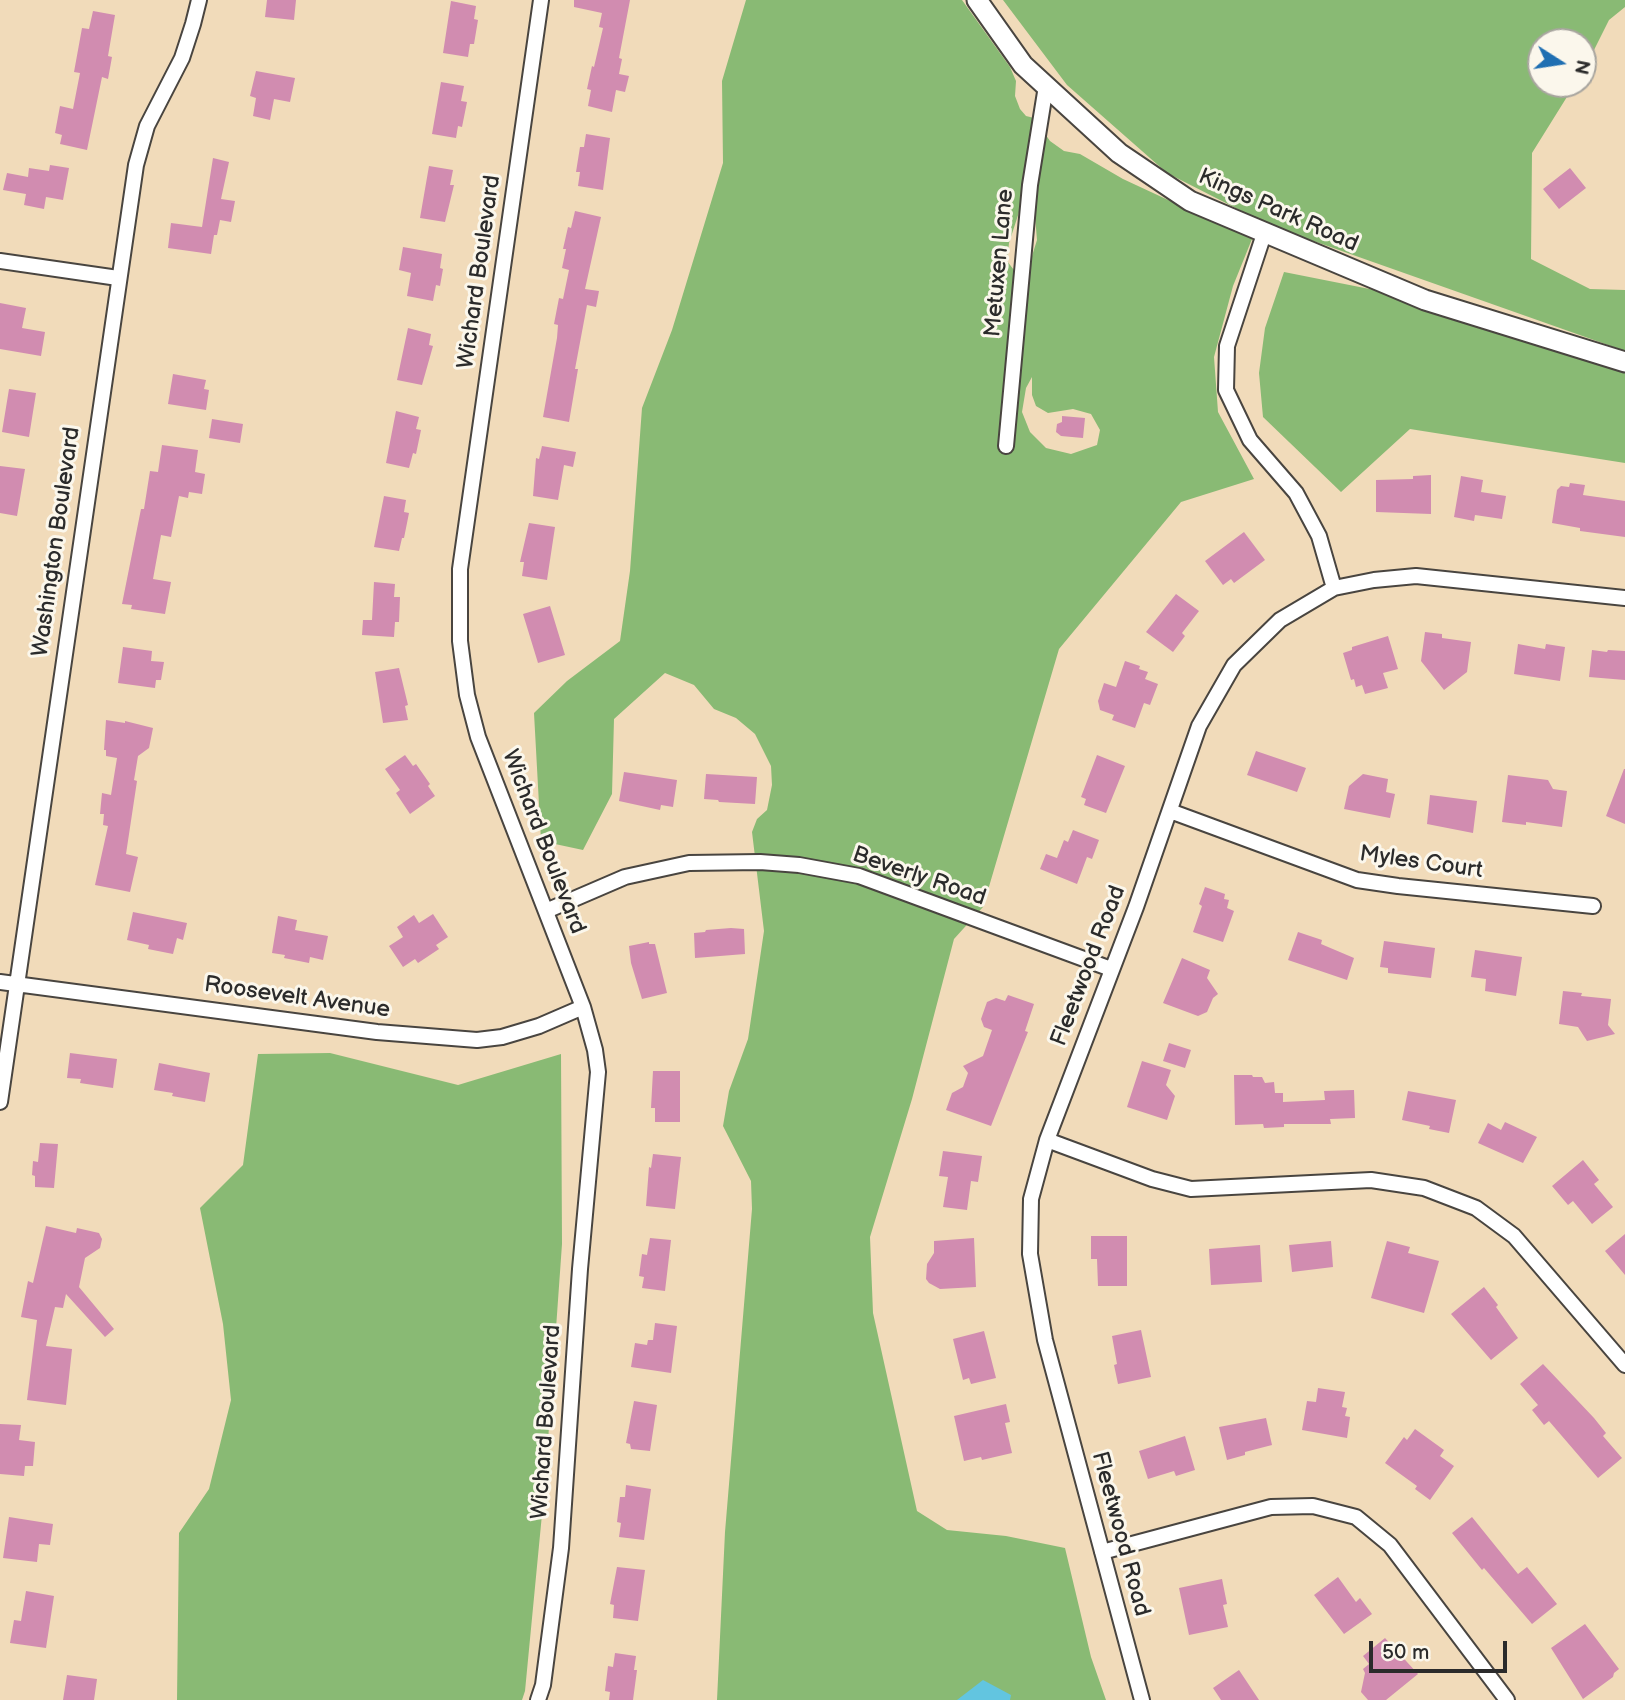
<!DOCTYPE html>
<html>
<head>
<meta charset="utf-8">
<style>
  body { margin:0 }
  #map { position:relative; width:1625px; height:1700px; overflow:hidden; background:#f1dbba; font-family:"Balsamiq Sans",sans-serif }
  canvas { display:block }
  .north { position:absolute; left:1527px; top:28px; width:70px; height:70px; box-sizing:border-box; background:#fbf7ec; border:2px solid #a8a59f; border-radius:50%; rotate:102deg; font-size:19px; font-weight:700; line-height:28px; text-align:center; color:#2b2b2b }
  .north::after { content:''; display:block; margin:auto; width:24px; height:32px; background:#1f6fb2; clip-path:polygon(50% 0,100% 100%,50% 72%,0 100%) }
  .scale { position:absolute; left:1369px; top:1641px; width:138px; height:32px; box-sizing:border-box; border:4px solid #2b2b2b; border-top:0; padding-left:9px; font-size:21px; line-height:24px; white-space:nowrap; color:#2b2b2b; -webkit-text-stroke:5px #fbf7ec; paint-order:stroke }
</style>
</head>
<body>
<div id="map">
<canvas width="1625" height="1700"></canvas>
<div class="north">N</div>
<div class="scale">50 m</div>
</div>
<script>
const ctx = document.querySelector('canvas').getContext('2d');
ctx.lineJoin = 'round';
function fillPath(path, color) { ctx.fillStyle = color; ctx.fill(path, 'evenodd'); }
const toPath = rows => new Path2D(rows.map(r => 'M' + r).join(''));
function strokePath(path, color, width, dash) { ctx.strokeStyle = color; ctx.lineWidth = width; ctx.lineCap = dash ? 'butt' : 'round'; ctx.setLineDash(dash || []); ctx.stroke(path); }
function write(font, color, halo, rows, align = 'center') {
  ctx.font = font + ' "Balsamiq Sans",sans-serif'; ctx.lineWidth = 6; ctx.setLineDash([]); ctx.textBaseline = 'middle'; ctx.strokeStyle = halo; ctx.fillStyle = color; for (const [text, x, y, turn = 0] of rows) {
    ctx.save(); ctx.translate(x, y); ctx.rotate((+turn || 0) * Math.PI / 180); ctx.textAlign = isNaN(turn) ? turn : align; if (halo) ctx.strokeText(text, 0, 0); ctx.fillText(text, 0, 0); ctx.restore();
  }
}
fillPath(toPath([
  [746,0,962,0,1010,67,1016,81,1015,96,1020,109,1026,116,1034,118,1050,141,1064,151,1080,154,1123,179,1252,239,1233,286,1214,357,1218,412,1254,479,1181,502,1059,649,983,907,954,939,912,1099,870,1237,873,1313,917,1511,947,1530,1006,1536,1065,1548,1091,1657,1106,1700,717,1700,725,1532,752,1209,751,1181,723,1126,729,1091,748,1039,764,931,752,832,757,819,767,810,772,785,771,766,755,734,736,718,714,709,694,685,665,673,614,719,612,794,583,850,541,841,534,713,567,681,620,641,630,571,642,408,672,330,723,163,722,81],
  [1022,203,1035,216,1037,240,1032,256,1017,274,1007,261,1009,243],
  [1032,377,1032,395,1036,406,1048,413,1073,409,1091,414,1100,430,1097,445,1071,454,1046,448,1030,432,1022,412,1026,388],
  [1003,0,1625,0,1625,7,1609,20,1583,72,1583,42,1541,42,1541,84,1575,84,1532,153,1531,259,1590,289,1625,290,1625,351,1271,226,1167,173,1067,85],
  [1284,272,1425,300,1625,362,1625,463,1410,429,1341,492,1263,417,1259,373,1265,328],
  [330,1053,458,1085,561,1054,562,1244,545,1483,525,1691,522,1700,177,1700,179,1533,209,1489,231,1400,223,1324,200,1208,243,1165,258,1054]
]), '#89ba74');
fillPath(toPath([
  [983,1680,1011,1695,1010,1700,957,1700]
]), '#62c5e0');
fillPath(toPath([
  [267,0,296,0,294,20,265,17],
  [574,0,630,0,619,58,622,59,619,74,629,76,625,92,616,90,612,112,588,106,591,90,587,89,592,66,594,67,603,28,599,27,602,13,574,7],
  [451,1,476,6,474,19,478,20,474,44,470,44,468,57,443,53],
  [93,11,115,15,108,56,112,57,108,79,102,77,87,150,60,144,62,135,55,133,60,106,73,109,80,73,74,72,82,28,89,29],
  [256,71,295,78,290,102,274,99,270,120,253,116,256,98,250,96],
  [441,82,464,86,461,101,467,102,462,127,458,126,456,138,432,134],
  [586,134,610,138,603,190,578,186,580,172,576,172,580,147,584,147],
  [213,158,229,162,221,199,235,201,231,222,220,220,217,235,214,235,211,254,168,248,171,223,202,227],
  [50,165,69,168,63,200,46,197,44,209,24,205,26,194,3,190,7,173,28,177,29,168,49,171],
  [429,166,453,170,450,185,454,185,445,222,420,218],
  [1570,168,1586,188,1559,209,1543,189],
  [575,211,601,217,585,289,599,291,596,307,587,305,575,369,578,369,569,422,543,417,557,338,558,325,554,324,559,298,563,299,569,270,562,268,566,249,563,249,568,227,571,228],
  [403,247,442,254,440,268,443,269,440,286,436,285,433,301,407,296,411,273,399,270],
  [0,303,26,308,22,328,45,332,41,356,0,349],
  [408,328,431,334,429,345,433,346,422,385,397,380],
  [173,374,206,380,204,389,209,390,206,410,168,404],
  [9,389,36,393,29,437,2,432],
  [396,411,419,417,416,429,421,430,416,454,413,453,409,468,386,463],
  [1062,416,1085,418,1083,438,1061,436,1056,432,1057,424,1062,422],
  [212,419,243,424,240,443,209,438],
  [162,445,198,450,195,472,205,474,202,494,189,492,188,498,179,496,171,537,161,535,153,579,171,582,165,614,131,609,132,605,122,604,141,509,144,509,150,471,158,472],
  [542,446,576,452,573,467,564,465,558,500,533,496,536,458,539,459],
  [0,466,25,469,17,516,0,513],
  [1431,475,1431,514,1376,512,1376,480,1413,479,1413,476],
  [1461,476,1483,480,1481,492,1506,496,1502,519,1475,515,1474,521,1454,517],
  [1570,483,1585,485,1583,495,1625,501,1625,537,1580,531,1580,528,1552,523,1557,490,1561,486,1569,487],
  [384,496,406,500,404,512,409,513,404,538,402,538,399,551,374,547],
  [529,523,555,527,547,580,522,576,524,562,520,562],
  [1244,532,1265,560,1234,583,1231,579,1223,585,1205,561],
  [374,582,395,584,394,597,400,597,399,622,395,622,394,637,362,635,363,620,372,620],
  [1176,594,1199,611,1182,633,1185,636,1173,652,1146,632],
  [550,606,565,655,538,663,523,614],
  [1425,632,1442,634,1442,638,1471,642,1467,672,1444,690,1421,661],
  [1388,636,1398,669,1383,673,1388,688,1365,694,1362,685,1356,687,1354,679,1351,680,1343,653,1352,650,1352,647],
  [1518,644,1545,649,1546,644,1565,647,1560,681,1514,674],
  [123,647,152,651,151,661,164,662,161,680,156,680,155,688,118,683],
  [1608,650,1625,651,1625,680,1589,677,1592,650,1607,652],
  [1125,661,1140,666,1139,669,1148,672,1145,679,1158,684,1150,705,1144,703,1135,728,1112,720,1114,715,1100,710,1098,701,1104,683,1116,687],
  [399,668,408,705,405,706,408,720,383,723,375,672],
  [106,720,125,723,125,721,153,728,149,748,138,756,134,780,137,781,126,854,138,857,130,892,95,885,108,826,103,825,104,814,100,814,102,793,111,795,117,758,106,756,106,750,104,750],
  [1256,751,1306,768,1297,792,1247,775],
  [405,755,413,766,416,764,430,784,428,786,435,796,410,814,396,793,400,790,385,769],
  [1097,755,1125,766,1106,813,1084,805,1086,799,1081,797],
  [1624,769,1625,769,1625,824,1606,816],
  [624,772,677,780,673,807,661,805,660,810,619,801],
  [706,774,757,777,755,804,719,802,718,800,704,799],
  [1363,774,1388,779,1386,792,1395,794,1390,818,1344,809,1349,786],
  [1508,775,1548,780,1553,789,1567,791,1562,827,1526,822,1526,825,1502,822],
  [1430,795,1477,801,1473,833,1427,824],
  [1073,830,1099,840,1092,859,1087,857,1077,884,1040,869,1046,854,1057,858,1064,840,1068,842],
  [1205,887,1225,894,1224,899,1229,900,1227,908,1234,911,1223,942,1193,932,1202,906,1199,904],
  [133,912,187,923,183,940,177,938,173,954,148,949,149,945,127,940],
  [433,914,448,937,436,945,439,949,418,963,415,959,403,967,389,946,403,937,397,927,414,915,419,923],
  [278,916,297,920,295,930,328,936,323,960,310,957,309,963,284,958,285,955,272,953],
  [731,928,744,929,745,954,695,958,694,933,705,932,706,930],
  [1298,932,1322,940,1321,944,1354,958,1347,980,1288,960],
  [1384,941,1435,948,1431,978,1388,973,1388,968,1380,967],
  [649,942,649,944,655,944,667,993,642,999,631,963,629,946],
  [1475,950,1522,957,1516,996,1485,991,1486,979,1471,977],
  [1182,958,1210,970,1207,978,1218,994,1213,998,1207,1012,1198,1016,1163,1003],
  [1563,991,1582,993,1581,996,1611,999,1608,1025,1615,1034,1587,1041,1578,1027,1559,1024],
  [1008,995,1034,1004,1025,1031,1028,1032,991,1126,946,1110,952,1093,963,1087,968,1073,963,1066,983,1056,992,1030,984,1027,981,1019,987,1002,996,998,1005,1001],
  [1169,1043,1191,1050,1185,1068,1163,1061],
  [70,1053,117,1059,113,1088,80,1083,81,1079,67,1078],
  [1142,1061,1171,1070,1166,1085,1175,1096,1167,1120,1127,1107],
  [159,1063,210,1073,205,1102,172,1096,173,1093,154,1090],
  [653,1071,680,1071,680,1122,655,1122,655,1108,651,1108],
  [1234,1075,1252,1075,1253,1077,1262,1077,1265,1083,1274,1082,1275,1093,1283,1093,1283,1102,1325,1100,1324,1091,1354,1090,1355,1118,1330,1119,1331,1124,1284,1124,1284,1127,1264,1128,1263,1124,1235,1125],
  [1408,1091,1456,1100,1449,1133,1429,1129,1430,1126,1402,1120],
  [1505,1122,1537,1137,1523,1163,1478,1143,1488,1123,1501,1130],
  [40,1143,58,1144,54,1188,35,1187,35,1176,32,1175,33,1161,38,1162],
  [943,1151,982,1156,978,1182,971,1181,967,1210,943,1207,948,1177,939,1176],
  [653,1154,681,1157,675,1209,646,1206,649,1167,651,1168],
  [1583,1160,1599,1180,1594,1184,1613,1207,1592,1224,1573,1201,1568,1205,1552,1186],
  [46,1226,76,1233,77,1228,99,1233,102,1239,100,1248,85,1258,79,1287,114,1329,105,1337,66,1294,63,1308,55,1307,46,1346,72,1349,66,1405,27,1400,37,1320,21,1317,28,1281,33,1283],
  [1625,1234,1625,1275,1605,1251],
  [1091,1236,1127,1236,1127,1286,1098,1286,1097,1259,1091,1259],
  [650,1238,671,1240,665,1291,642,1288,644,1277,639,1276,642,1254,647,1255],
  [974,1238,976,1287,940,1289,929,1283,926,1279,927,1264,934,1253,934,1241],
  [1331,1241,1333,1267,1292,1272,1289,1245],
  [1387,1241,1410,1247,1408,1253,1439,1261,1424,1313,1371,1298],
  [1260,1245,1262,1282,1211,1285,1209,1249],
  [1484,1287,1498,1305,1496,1307,1518,1338,1491,1360,1451,1314],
  [655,1323,677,1326,671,1373,631,1367,635,1343,647,1345,648,1340,653,1340],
  [1141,1330,1151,1377,1118,1384,1114,1365,1117,1364,1112,1336],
  [984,1331,996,1378,971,1384,969,1378,963,1380,953,1339],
  [1543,1364,1594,1418,1606,1433,1603,1436,1622,1458,1598,1478,1549,1421,1544,1425,1532,1410,1538,1405,1520,1384],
  [1318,1388,1345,1392,1342,1407,1347,1408,1345,1416,1350,1417,1347,1438,1302,1430,1307,1401,1316,1402],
  [634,1401,657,1405,650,1451,631,1449,630,1444,626,1443],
  [1006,1404,1010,1422,1005,1423,1012,1453,982,1460,981,1457,964,1461,954,1416],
  [1266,1418,1272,1445,1245,1452,1245,1455,1227,1460,1219,1427],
  [0,1424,21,1425,19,1440,35,1442,33,1466,25,1466,24,1476,0,1474],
  [1415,1429,1444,1450,1440,1456,1454,1466,1430,1500,1415,1489,1417,1486,1385,1463,1404,1437,1407,1440],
  [1185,1436,1195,1470,1176,1476,1174,1471,1148,1479,1139,1451],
  [626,1485,651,1489,644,1540,619,1537,621,1523,617,1522,620,1497,625,1497],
  [9,1517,53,1524,50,1545,39,1544,37,1562,3,1558],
  [1472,1517,1518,1574,1527,1567,1557,1604,1532,1624,1484,1568,1482,1570,1452,1533],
  [617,1567,645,1570,638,1621,613,1618,614,1605,610,1604],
  [1338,1577,1356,1602,1360,1598,1372,1614,1344,1634,1314,1595],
  [1222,1579,1227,1604,1223,1605,1228,1627,1189,1635,1179,1588],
  [26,1591,54,1596,46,1648,10,1643,14,1620,21,1621],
  [1585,1624,1619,1669,1614,1673,1613,1677,1583,1699,1551,1648],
  [1385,1638,1418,1674,1386,1700,1368,1700,1361,1692,1365,1673,1363,1669,1369,1664,1363,1656],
  [615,1653,636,1656,634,1670,637,1670,633,1700,609,1700,610,1692,605,1691,608,1666,613,1667],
  [1239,1670,1259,1700,1221,1700,1213,1688],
  [67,1675,97,1679,94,1700,63,1700]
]), '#d18cb0');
const street = toPath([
  [1264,234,1227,346,1226,390,1250,440,1296,493,1319,536,1334,588],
  [0,261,118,278],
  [1006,446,1030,185,1046,86],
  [1170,811,1357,880,1398,886,1593,906],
  [546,911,625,877,689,863,760,862,799,865,859,876,1111,969],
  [0,982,377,1032,477,1040,502,1037,539,1026,583,1007],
  [0,1102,136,165,147,126,182,58,193,24,199,0],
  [1047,1140,1152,1179,1191,1189,1371,1180,1424,1188,1476,1208,1514,1236,1625,1365],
  [1102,1552,1271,1507,1313,1506,1356,1517,1390,1545,1507,1700],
  [538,1700,543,1685,561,1548,580,1269,598,1072,595,1050,583,1007,478,737,467,695,460,641,460,569,541,0],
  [1142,1700,1045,1340,1030,1254,1031,1199,1047,1140,1136,907,1199,726,1234,665,1280,620,1334,588,1374,580,1416,576,1625,598]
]);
const secondary = toPath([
  [977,0,1023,65,1119,153,1190,201,1425,300,1625,362]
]);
strokePath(street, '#494540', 18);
strokePath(secondary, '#494540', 23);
strokePath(street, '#fff', 14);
strokePath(secondary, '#fff', 19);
write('23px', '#2b2b2b', '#fbf7ec', [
  ["Kings Park Road",1278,211,24],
  ["Metuxen Lane",1000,263,-85],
  ["Wichard Boulevard",480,272,-82],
  ["Washington Boulevard",57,542,-82],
  ["Wichard Boulevard",543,842,69],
  ["Myles Court",1421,863,8],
  ["Beverly Road",919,877,19],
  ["Fleetwood Road",1089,966,-69],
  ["Roosevelt Avenue",297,998,8],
  ["Wichard Boulevard",547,1422,-86],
  ["Fleetwood Road",1120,1534,75]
]);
</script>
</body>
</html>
